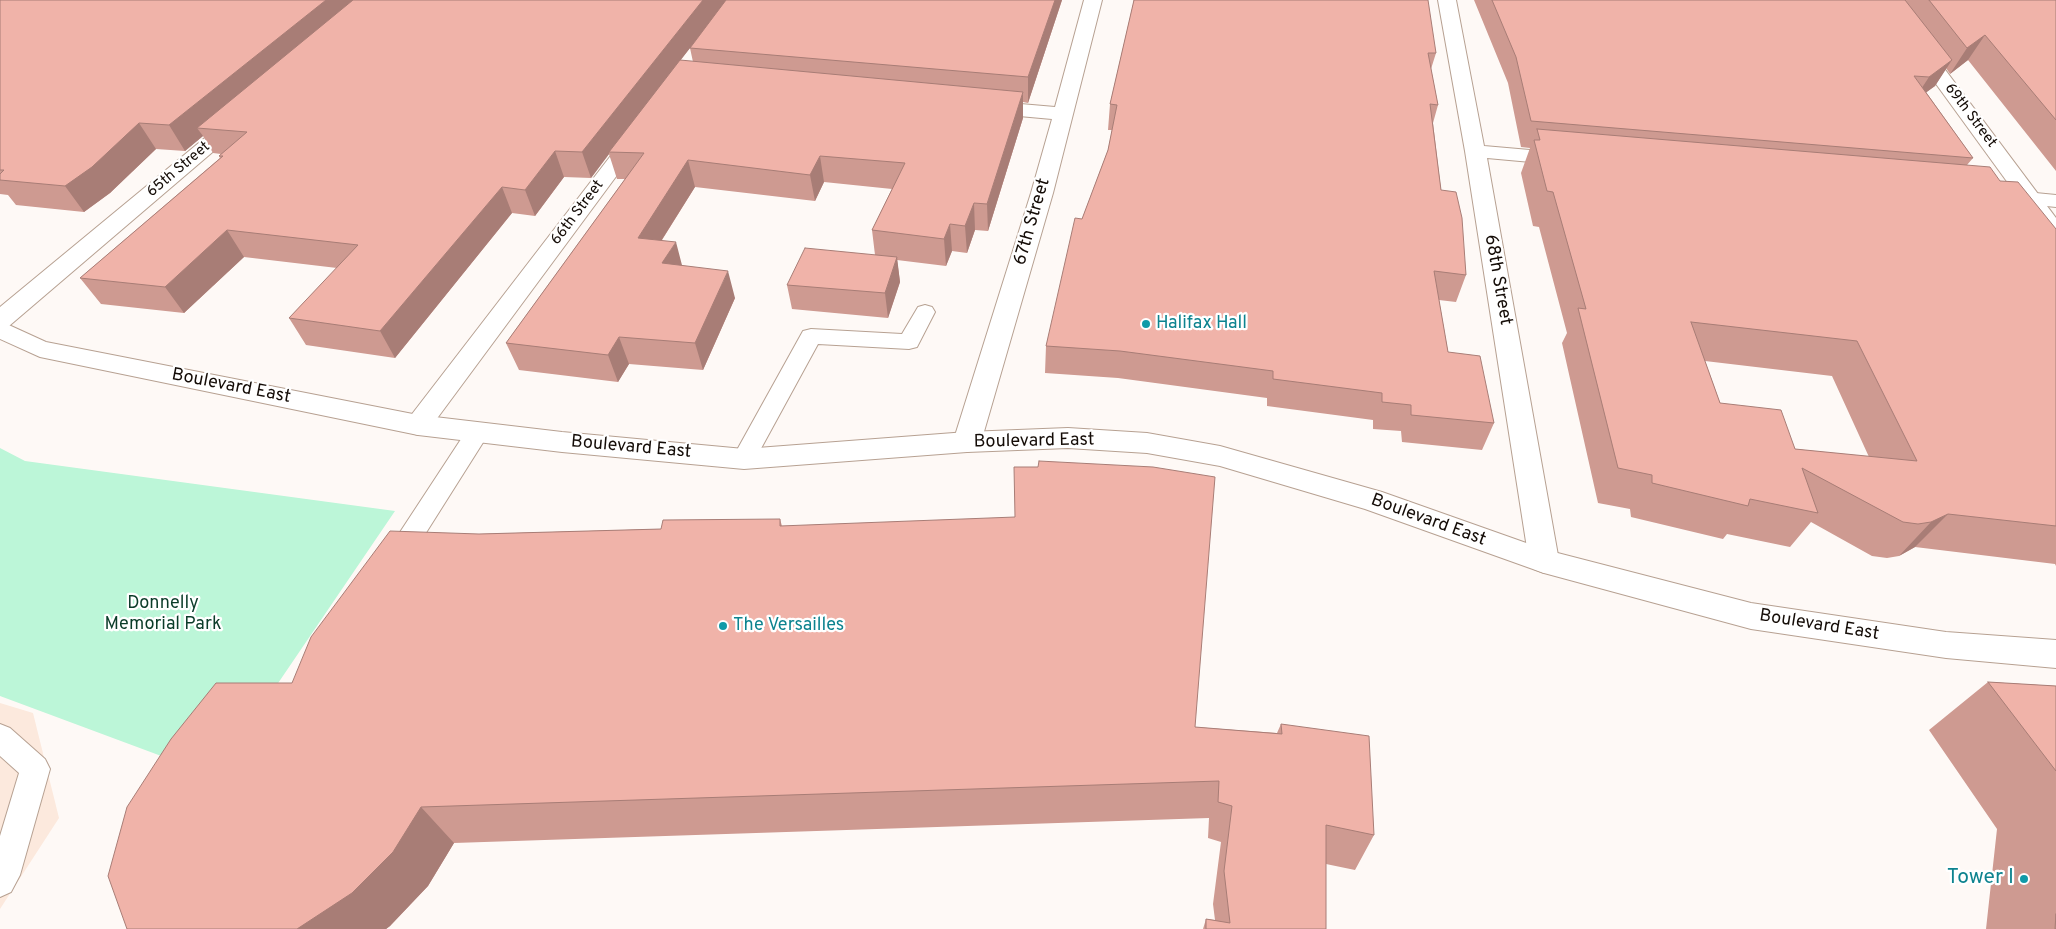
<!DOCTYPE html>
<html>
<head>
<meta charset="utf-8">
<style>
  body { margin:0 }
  canvas { display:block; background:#fef9f6 }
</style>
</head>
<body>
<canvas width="2056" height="929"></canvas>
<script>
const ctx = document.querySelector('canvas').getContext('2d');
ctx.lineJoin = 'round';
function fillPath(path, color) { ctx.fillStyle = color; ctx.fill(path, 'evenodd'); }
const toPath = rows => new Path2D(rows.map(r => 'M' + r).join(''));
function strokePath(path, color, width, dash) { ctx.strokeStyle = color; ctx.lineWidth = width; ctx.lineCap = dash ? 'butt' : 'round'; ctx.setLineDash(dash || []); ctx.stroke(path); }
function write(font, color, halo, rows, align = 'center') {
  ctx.font = font + ' Overpass,sans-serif'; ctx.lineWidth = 4.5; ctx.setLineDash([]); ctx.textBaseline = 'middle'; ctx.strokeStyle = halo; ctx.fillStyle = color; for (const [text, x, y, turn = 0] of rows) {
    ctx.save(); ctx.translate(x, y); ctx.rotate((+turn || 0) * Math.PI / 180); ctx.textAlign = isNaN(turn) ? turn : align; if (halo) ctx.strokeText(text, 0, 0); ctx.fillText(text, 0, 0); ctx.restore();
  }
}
fillPath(toPath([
  [0,703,33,713,59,818,0,909]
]), '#fce9dd');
fillPath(toPath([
  [0,448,25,461,395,511,215,776,0,696]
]), '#bcf6d8');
const lane = toPath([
  [925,305,932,307,935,312,917,347,909,349,818,344,752,465,744,468,736,465,732,459,803,331,811,329,902,334,918,307,925,305],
  [477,425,485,427,489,433,405,566,396,569,387,566,383,559,387,552,469,427,477,425],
  [0,724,10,728,45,759,50,769,20,875,11,892,0,897,0,836,19,773,0,756,0,724]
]);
const street = toPath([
  [1084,0,1102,0,1053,193,981,442,977,449,967,452,957,449,953,442,1031,193,1052,119,986,113,979,111,976,107,979,103,986,101,1055,107,1084,0],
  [1438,0,1456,0,1484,146,1564,153,1571,155,1574,159,1571,163,1564,165,1487,158,1559,561,1554,569,1544,573,1534,569,1529,561,1465,151,1438,0],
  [236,116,243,118,246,122,243,126,9,326,0,328,0,307,229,118,236,116],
  [636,130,643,132,646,136,427,432,418,435,409,432,405,425,409,418,629,132,636,130],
  [2005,190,2056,195,2056,207,1997,201,1994,196,1997,191,2005,190]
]);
const secondary = toPath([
  [1875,0,1893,0,2056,218,2056,240,2048,238,1875,0]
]);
const primary = toPath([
  [0,321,46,342,418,415,562,432,744,449,967,432,1068,428,1147,433,1220,446,1382,492,1546,550,1751,603,1946,632,2056,640,2056,668,1946,658,1751,629,1544,573,1365,509,1220,466,1147,453,1068,448,967,452,744,469,562,452,418,435,40,357,0,339,0,321]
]);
strokePath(lane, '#b7a192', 2);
strokePath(street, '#b7a192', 2);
strokePath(secondary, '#b7a192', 2);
strokePath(primary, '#b7a192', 2);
fillPath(lane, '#fff');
fillPath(street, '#fff');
fillPath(secondary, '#fff');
fillPath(primary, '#fff');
fillPath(toPath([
  [0,0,1062,0,1028,103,1023,102,1023,118,988,231,975,230,967,253,952,251,946,266,897,260,900,282,888,318,792,309,787,285,875,255,872,230,892,189,824,182,815,201,695,187,662,240,682,266,735,298,703,370,629,364,618,382,519,370,506,343,625,179,617,179,609,154,591,178,564,177,535,216,512,213,395,358,306,345,289,318,337,268,244,257,184,313,101,304,80,278,220,158,219,156,221,154,213,153,203,136,185,151,156,149,110,193,84,212,16,205,8,195,0,194],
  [690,48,693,62,680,60],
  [1134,0,1436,53,1431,69,1438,105,1433,123,1441,190,1466,275,1456,302,1439,300,1448,352,1494,423,1482,450,1402,442,1401,431,1373,429,1373,420,1267,406,1267,398,1118,378,1045,373,1046,346,1082,219,1108,150,1112,130,1108,130,1110,104],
  [1474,0,2056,0,2056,171,1968,60,1950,74,1946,68,1935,86,1926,92,1973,158,1967,165,2000,181,2056,229,2056,566,2055,564,1915,547,1899,556,1887,558,1872,556,1811,522,1790,547,1727,534,1723,539,1631,517,1630,509,1598,503,1562,343,1567,333,1539,227,1533,226,1521,173,1530,148,1521,147,1508,83],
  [1705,361,1832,376,1869,457,1795,449,1720,403],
  [780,519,782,526,1195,727,1277,733,1281,724,1374,835,1355,870,1326,864,1326,929,1203,929,1206,919,1215,920,1213,904,1221,842,1208,838,1209,818,454,843,428,886,390,926,386,929,128,929,292,683,479,534,661,529],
  [1988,682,2056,686,2056,929,1986,929,1997,829,1929,730]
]), '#ce9a91');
fillPath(toPath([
  [326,0,367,0,197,128,203,136,185,151,169,125],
  [703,0,727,0,610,152,609,152,609,154,591,178,582,152],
  [1055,0,1062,0,1028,103,1028,77],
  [1985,35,1968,60,1950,74,1967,48],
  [1952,60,1935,86,1912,103,1929,77],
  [1023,92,1023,118,988,231,987,204],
  [139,123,156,149,110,193,84,212,65,186],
  [555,151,564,177,535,216,525,190],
  [820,156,824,182,815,201,810,175],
  [688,160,695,187,646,265,638,238],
  [502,187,512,213,395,358,380,331],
  [974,203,975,230,967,253,965,226],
  [950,224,952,251,946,266,944,239],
  [227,230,244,257,184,313,165,287],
  [676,242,683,269,662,263],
  [897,257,900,282,888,318,885,293],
  [728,271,735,298,703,370,695,343],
  [619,337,629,364,618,382,608,355],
  [1948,514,1915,547,1899,556,1931,522],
  [421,807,454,843,428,886,390,926,386,929,297,929]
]), '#a87d76');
const building = toPath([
  [0,0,326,0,169,125,139,123,92,167,65,186,0,180,0,174,4,170,0,170,0,0],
  [353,0,703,0,582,152,555,151,525,190,502,187,380,331,289,318,358,245,227,230,165,287,80,278,223,156,219,156,247,132,197,128,353,0],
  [726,0,1055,0,1028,77,690,48,726,0],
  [1134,0,1428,0,1436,53,1428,53,1438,105,1430,104,1441,190,1456,192,1462,218,1466,275,1434,271,1448,352,1480,356,1494,423,1411,415,1411,405,1382,402,1382,393,1273,379,1273,371,1120,351,1046,346,1075,218,1082,219,1108,150,1117,105,1110,104,1134,0],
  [1492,0,1905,0,1952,60,1929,77,1914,76,1973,158,1531,121,1516,57,1492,0],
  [1929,0,2056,0,2056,120,1985,35,1967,48,1929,0],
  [680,60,1023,92,987,204,974,203,965,226,950,224,944,239,872,230,905,163,820,156,810,175,688,160,638,238,676,242,662,263,728,271,695,343,619,337,608,355,506,343,644,153,609,152,680,60],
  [1537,129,1990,167,2000,181,2018,182,2056,229,2056,526,1948,514,1931,522,1918,524,1903,522,1802,468,1818,513,1750,499,1748,506,1652,483,1652,475,1618,468,1578,308,1586,309,1553,192,1547,191,1534,140,1540,140,1537,129],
  [1691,322,1857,341,1917,461,1795,449,1781,410,1720,403,1691,322],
  [805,248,897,257,885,293,787,285,805,248],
  [1039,461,1153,467,1215,477,1195,727,1282,734,1281,724,1369,736,1374,835,1326,825,1326,929,1206,929,1206,919,1230,923,1224,871,1232,806,1218,802,1219,781,421,807,393,852,352,893,297,929,127,929,108,876,127,807,171,739,216,683,292,683,311,637,390,531,479,534,661,529,663,520,780,519,780,526,1015,517,1014,467,1038,467,1039,461],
  [1988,682,2056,686,2056,771,1988,682],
  [2056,914,2056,929,2055,929,2056,914]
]);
fillPath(building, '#f0b3a9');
strokePath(building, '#a87d76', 1);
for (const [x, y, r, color] of [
  [1146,324,5,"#0f9aa8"],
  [723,626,5,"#0f9aa8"],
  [2024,879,5,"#0f9aa8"]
]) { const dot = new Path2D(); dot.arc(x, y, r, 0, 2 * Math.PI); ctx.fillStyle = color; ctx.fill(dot); strokePath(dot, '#fff', 2); }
write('15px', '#140c07', '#fff', [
  ["69th Street",1970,116,53],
  ["65th Street",179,170,-40],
  ["66th Street",578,213,-53]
]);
write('18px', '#140c07', '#fff', [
  ["67th Street",1033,222,-74],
  ["68th Street",1497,280,80],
  ["Boulevard East",231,387,11],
  ["Boulevard East",1034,442,-1],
  ["Boulevard East",631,448,5],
  ["Boulevard East",1428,521,20],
  ["Boulevard East",1819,626,9]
]);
write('18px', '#0d838f', '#fff', [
  ["Halifax Hall",1156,324],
  ["The Versailles",733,626]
], 'left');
write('18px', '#0b3c29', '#fff', [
  ["Donnelly",163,604],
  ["Memorial Park",163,625]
]);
write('21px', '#0d838f', '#fff', [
  ["Tower I",2014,879]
], 'right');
</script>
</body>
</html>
